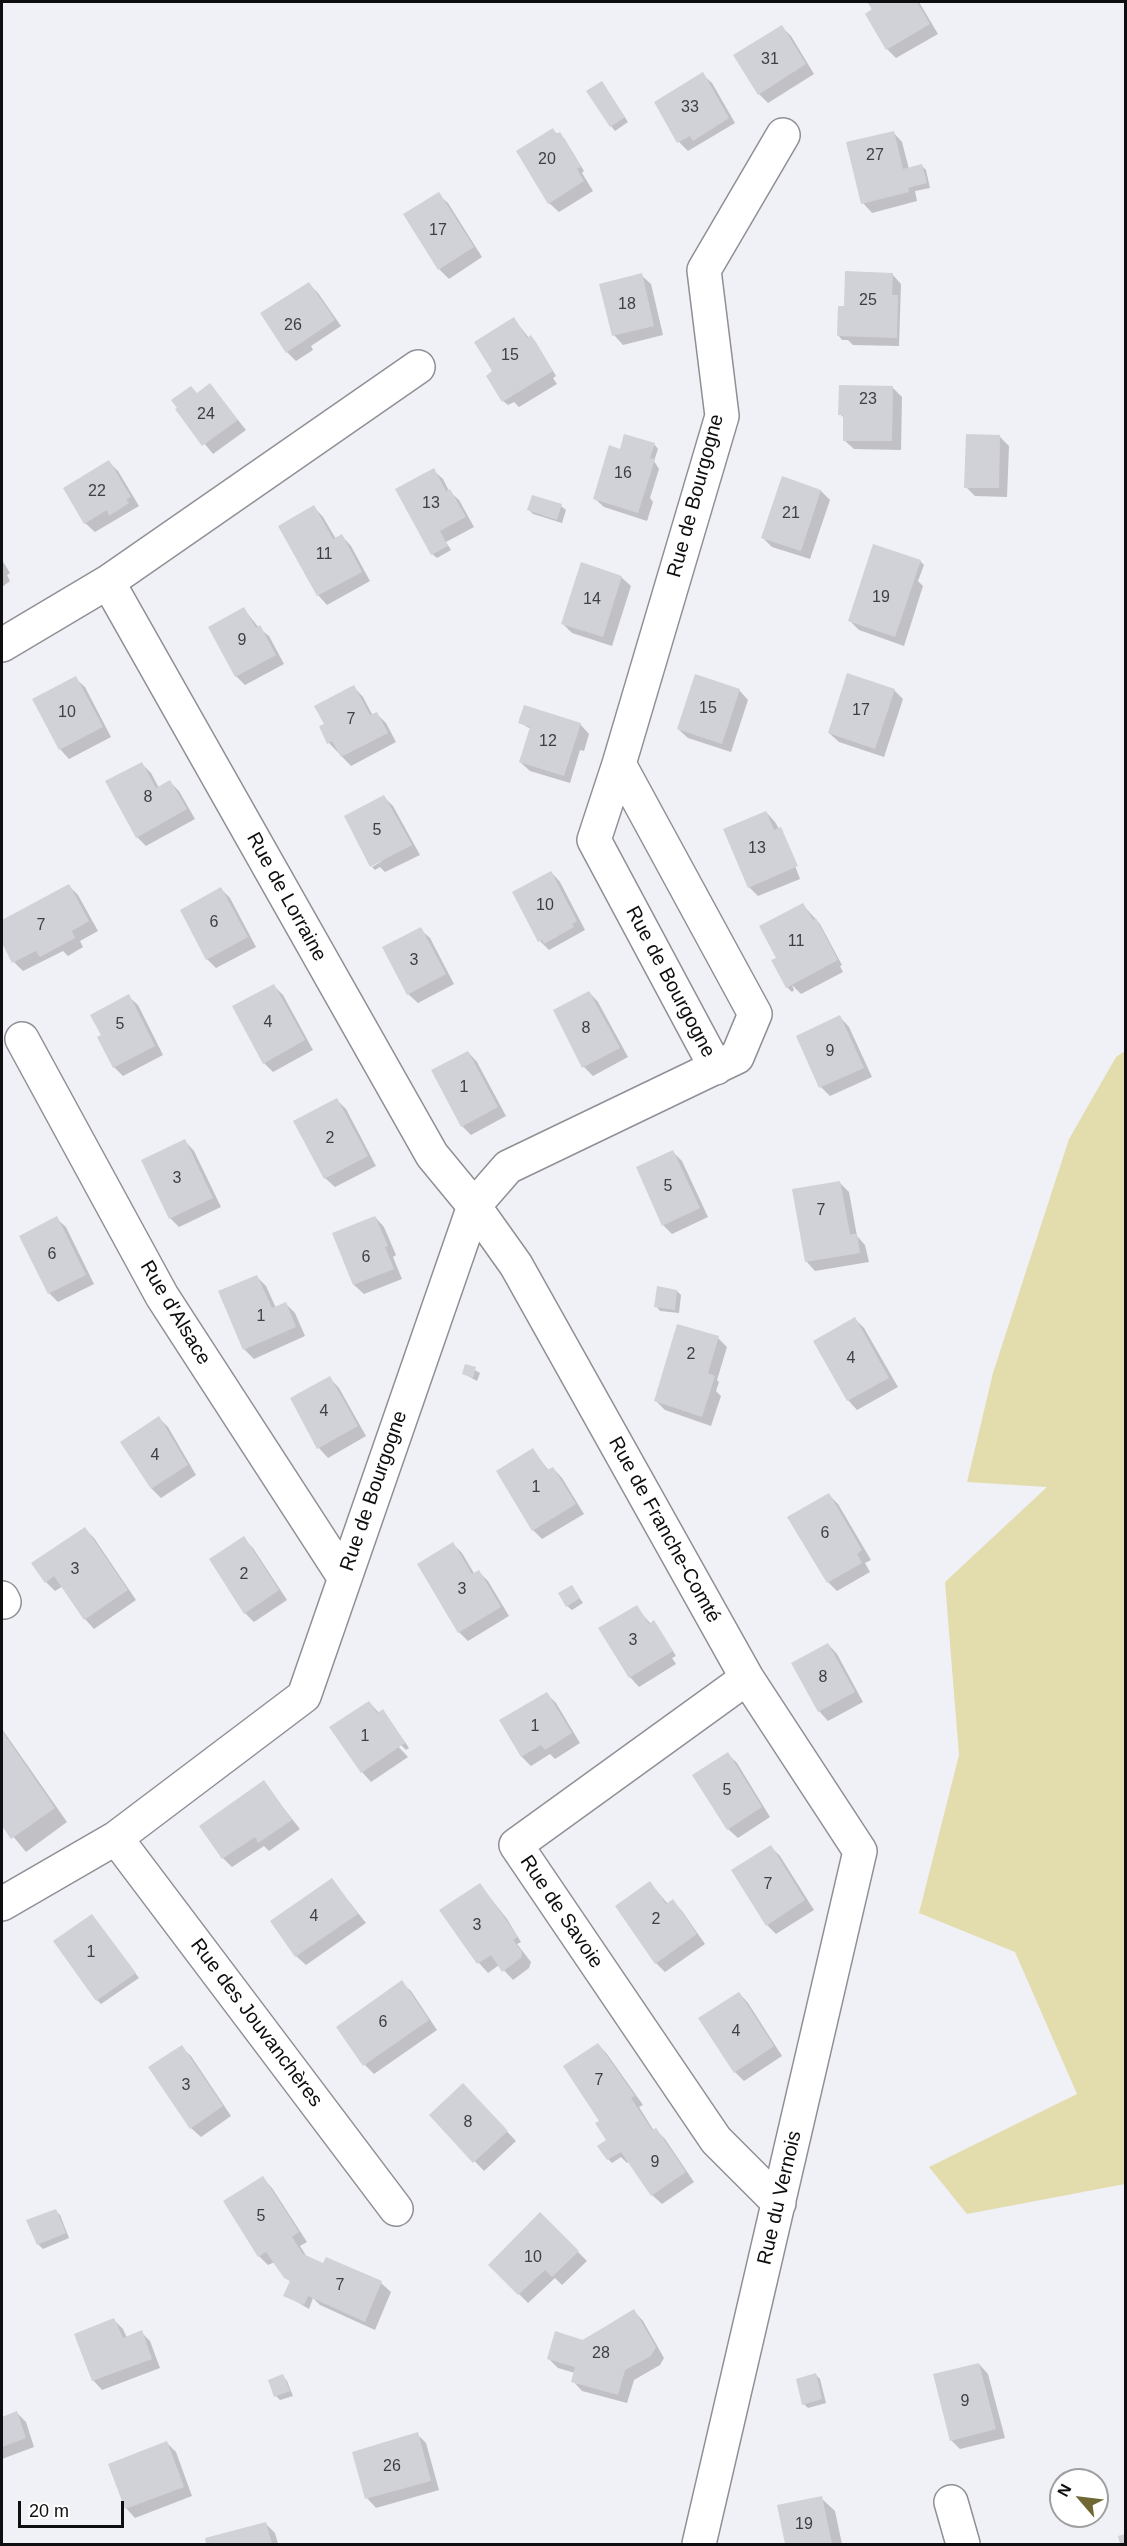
<!DOCTYPE html>
<html>
<head>
<meta charset="utf-8">
<style>
  body { margin:0 }
  #map { position:relative; width:1127px; height:2546px; overflow:hidden; background:#f0f0f7; font-family:Arial,sans-serif }
  canvas { display:block }
  .frame { position:absolute; inset:0; border:3px solid #0e0e10; pointer-events:none }
  .north { position:absolute; left:1049px; top:2468px; width:60px; height:60px; box-sizing:border-box; background:#fff; border:2px solid #9f9f9f; border-radius:50%; rotate:298deg; font-size:16px; font-weight:700; line-height:24px; text-align:center; color:#0e0e10 }
  .north::after { content:''; display:block; margin:auto; width:21px; height:27px; background:#706834; clip-path:polygon(50% 0,100% 100%,50% 72%,0 100%) }
  .scale { position:absolute; left:18px; top:2501px; width:106px; height:27px; box-sizing:border-box; border:3px solid #0e0e10; border-top:0; padding-left:8px; font-size:18px; line-height:21px; white-space:nowrap; color:#0e0e10; -webkit-text-stroke:4px #fff; paint-order:stroke }
</style>
</head>
<body>
<div id="map">
<canvas width="1127" height="2546"></canvas>
<div class="frame"></div>
<div class="north">N</div>
<div class="scale">20 m</div>
</div>
<script>
const ctx = document.querySelector('canvas').getContext('2d');
ctx.lineJoin = 'round';
function fillPath(path, color) { ctx.fillStyle = color; ctx.fill(path, 'evenodd'); }
const toPath = rows => new Path2D(rows.map(r => 'M' + r).join(''));
function strokePath(path, color, width, dash) { ctx.strokeStyle = color; ctx.lineWidth = width; ctx.lineCap = dash ? 'butt' : 'round'; ctx.setLineDash(dash || []); ctx.stroke(path); }
function write(font, color, halo, rows, align = 'center') {
  ctx.font = font + ' Arial,sans-serif'; ctx.lineWidth = 5; ctx.setLineDash([]); ctx.textBaseline = 'middle'; ctx.strokeStyle = halo; ctx.fillStyle = color; for (const [text, x, y, turn = 0] of rows) {
    ctx.save(); ctx.translate(x, y); ctx.rotate((+turn || 0) * Math.PI / 180); ctx.textAlign = isNaN(turn) ? turn : align; if (halo) ctx.strokeText(text, 0, 0); ctx.fillText(text, 0, 0); ctx.restore();
  }
}
fillPath(toPath([
  [1125,1051,1125,2184,967,2214,929,2167,1077,2094,1015,1952,919,1913,959,1755,945,1582,1047,1487,967,1482,993,1373,1069,1139,1116,1057]
]), '#e3ddad');
fillPath(toPath([
  [869,2,919,2,938,34,896,58,887,49],
  [782,27,791,36,814,74,768,103,759,94],
  [702,74,712,83,735,123,688,151,679,142],
  [602,83,628,122,615,131,611,126],
  [552,130,564,138,584,171,582,173,593,191,559,212,549,203],
  [893,132,902,142,909,169,922,166,926,170,930,188,915,191,917,201,872,213,863,203],
  [438,194,448,203,482,257,449,279,439,269,405,215],
  [892,274,901,284,899,346,853,345,848,340,842,340,838,335,845,308],
  [641,275,651,284,663,335,623,345,614,335],
  [308,283,318,293,341,326,311,346,313,350,296,361,287,352],
  [514,319,529,338,531,337,535,341,556,376,553,378,557,384,519,407,514,402,508,405,503,401,488,376,494,372],
  [210,385,246,430,213,454,177,410],
  [892,387,902,397,901,450,854,449,844,440,844,418,840,414],
  [1000,437,1009,446,1007,497,975,496,966,487],
  [654,444,658,449,654,461,659,469,650,498,653,502,647,521,604,507,594,498,621,451],
  [109,462,118,471,139,506,95,532,85,523,65,488],
  [433,470,443,479,449,491,459,500,474,527,446,542,451,550,437,558,432,554],
  [782,478,821,491,830,500,810,559,772,547,763,538],
  [561,506,566,510,562,523,533,514,529,510],
  [314,507,323,517,336,539,342,536,351,546,370,581,327,605,318,595,280,526],
  [2,560,10,573,7,575,10,581,2,587],
  [920,561,924,565,918,581,923,586,904,646,859,630,850,621],
  [621,577,631,586,612,646,572,633,562,623],
  [244,609,259,628,269,636,284,664,245,685,236,676],
  [75,678,85,687,111,737,69,759,60,749],
  [354,687,363,697,373,716,377,714,386,723,396,742,351,766,329,743,326,725],
  [739,690,748,700,731,752,688,738,678,729],
  [894,690,903,699,884,757,839,742,829,733],
  [520,723,580,724,589,734,584,751,580,750,570,783,530,771,520,762,531,729],
  [141,763,151,773,159,788,170,782,179,791,195,819,146,846,137,837],
  [384,797,393,806,420,855,385,872,380,867,375,870,372,867,382,861],
  [766,812,775,822,779,829,784,831,782,831,800,879,758,896,749,887],
  [551,872,560,882,585,930,549,950,540,941],
  [69,886,78,895,98,931,80,941,83,947,68,956,63,951,23,971,14,962,2,939,2,922],
  [221,889,230,898,256,947,216,968,207,959],
  [803,905,820,924,842,965,840,966,843,972,801,994,792,985,794,990,792,992,787,987,773,961,778,958],
  [420,929,430,938,454,984,418,1003,408,994,384,948],
  [274,986,283,995,313,1050,273,1072,264,1063],
  [589,992,598,1002,628,1057,593,1076,584,1067],
  [128,996,138,1005,163,1055,123,1076,114,1067],
  [840,1017,849,1027,872,1077,830,1096,821,1087],
  [468,1052,477,1062,506,1116,471,1135,462,1126],
  [337,1100,346,1109,376,1166,335,1187,325,1178],
  [185,1141,194,1151,221,1207,179,1227,170,1218],
  [673,1152,682,1161,708,1217,672,1234,663,1225],
  [839,1182,849,1192,857,1236,865,1245,869,1262,815,1271,806,1261],
  [375,1217,384,1227,396,1255,393,1257,402,1279,364,1294,354,1285,334,1234],
  [56,1218,66,1227,94,1284,58,1302,49,1293],
  [256,1276,266,1286,276,1308,286,1304,295,1313,305,1336,254,1359,244,1349],
  [677,1291,681,1295,679,1313,660,1311,656,1306],
  [855,1319,864,1328,898,1387,857,1410,848,1400,815,1342],
  [718,1338,727,1347,717,1380,719,1382,716,1391,721,1396,711,1426,665,1410,656,1401],
  [466,1365,480,1373,477,1381,464,1374],
  [330,1378,339,1388,366,1436,328,1458,319,1448,292,1399],
  [159,1418,168,1427,196,1475,161,1498,152,1489,122,1442],
  [533,1450,549,1471,553,1468,562,1478,584,1514,542,1539,533,1530],
  [829,1495,838,1504,871,1560,865,1563,870,1572,837,1591,828,1582],
  [84,1528,94,1538,136,1600,94,1629,85,1619,63,1586,55,1591,46,1582],
  [243,1538,253,1548,287,1600,254,1622,245,1613],
  [453,1544,462,1553,475,1575,479,1572,488,1581,509,1616,468,1641,459,1632],
  [572,1587,583,1603,572,1610,567,1606],
  [636,1607,651,1624,658,1627,676,1656,672,1658,676,1664,639,1687,630,1677,600,1629],
  [828,1644,837,1654,863,1702,828,1721,819,1711],
  [547,1694,556,1703,580,1743,555,1759,550,1754,531,1766,522,1757,501,1721],
  [369,1702,379,1713,387,1716,409,1748,406,1750,401,1745,397,1745,408,1757,371,1782,362,1772],
  [2,1729,67,1822,26,1852,2,1823],
  [728,1754,737,1763,770,1817,738,1838,728,1829],
  [263,1782,300,1829,269,1851,264,1846,232,1867,223,1858],
  [771,1847,780,1856,814,1910,776,1934,767,1925],
  [332,1880,366,1923,306,1965,296,1956],
  [650,1883,668,1904,673,1901,682,1911,705,1944,665,1972,656,1963],
  [480,1885,507,1919,521,1942,517,1944,531,1962,529,1968,513,1980,499,1965,488,1973,479,1963,441,1910],
  [92,1916,139,1978,101,2004,97,2000],
  [401,1982,411,1991,437,2030,374,2074,365,2065],
  [739,1993,748,2003,782,2056,744,2081,735,2072],
  [598,2044,607,2054,643,2105,639,2107,654,2131,656,2130,665,2139,694,2182,662,2204,652,2195,629,2161,627,2163,621,2157,612,2163,608,2159,608,2140,601,2121],
  [181,2047,191,2056,231,2116,201,2137,191,2128,150,2067],
  [463,2085,516,2141,484,2171,431,2115],
  [263,2178,272,2188,307,2242,300,2246,307,2257,324,2265,327,2259,381,2283,391,2292,375,2330,320,2305,313,2298,309,2309,285,2295,291,2283,275,2262,268,2265,259,2256],
  [55,2210,60,2215,69,2238,43,2249,38,2244],
  [540,2214,587,2261,562,2285,555,2278,528,2303,490,2265],
  [634,2311,643,2321,664,2358,660,2365,634,2380,627,2403,582,2391,573,2381,575,2373,558,2368,549,2359],
  [114,2320,123,2329,127,2338,141,2332,150,2341,160,2368,102,2390,93,2380],
  [979,2364,988,2374,1005,2438,960,2449,951,2440],
  [816,2375,820,2379,826,2403,808,2408,804,2404],
  [283,2376,287,2381,293,2396,280,2400,276,2396],
  [17,2413,26,2422,34,2447,2,2459,2,2419],
  [417,2434,426,2443,439,2490,376,2508,367,2498],
  [166,2442,176,2452,192,2496,135,2518,126,2508],
  [821,2498,835,2511,842,2544,787,2544,779,2506],
  [266,2524,275,2533,278,2544,208,2544,206,2539]
]), '#0003');
fillPath(toPath([
  [867,2,917,2,930,24,886,50,865,14,872,9],
  [782,25,806,64,758,95,733,55],
  [703,72,729,118,693,141,690,136,677,143,654,102],
  [602,81,625,117,610,127,586,91],
  [553,128,556,134,560,132,581,167,577,169,584,181,548,204,516,151],
  [894,131,903,169,922,164,927,183,908,188,909,192,861,204,846,142],
  [439,192,474,247,438,270,403,214],
  [845,271,893,273,892,295,898,295,897,338,837,336,838,306,844,306],
  [642,273,654,326,612,336,599,284],
  [309,282,335,320,286,353,260,313],
  [514,317,527,338,531,335,553,371,502,402,486,376,492,371,474,342],
  [210,383,238,420,202,446,175,409,177,408,171,400,191,386,197,393],
  [839,385,893,386,892,441,843,441,843,415,838,415],
  [624,434,655,443,650,458,655,459,638,513,593,499,609,445,620,449],
  [966,434,1000,435,999,488,964,488],
  [109,460,131,497,126,499,129,503,109,516,107,510,84,524,63,488],
  [434,468,446,491,450,489,466,517,440,531,448,546,431,555,395,489],
  [782,476,821,490,801,551,761,538],
  [532,495,562,504,557,520,527,510],
  [314,505,333,539,342,534,362,572,317,596,278,526],
  [873,544,921,560,895,637,848,621],
  [581,562,622,576,603,637,561,624],
  [244,607,256,628,260,625,276,655,235,677,208,627],
  [847,673,895,689,875,749,828,733],
  [695,674,740,689,722,744,677,729],
  [76,676,103,727,59,750,32,699],
  [354,685,370,715,377,712,388,733,341,757,332,741,327,744,319,726,324,724,314,706],
  [524,705,581,723,564,776,519,762,530,727,518,723],
  [142,762,156,788,170,780,187,809,136,838,105,781],
  [384,795,412,845,370,867,344,816],
  [766,811,774,830,781,827,798,866,748,888,723,829],
  [551,871,577,921,572,924,574,927,544,944,542,940,538,942,512,892],
  [69,884,89,921,72,931,75,938,40,957,36,951,12,963,2,943,2,920],
  [221,887,248,937,206,960,180,910],
  [803,903,813,920,816,918,838,960,786,988,771,960,776,958,759,926],
  [421,927,446,974,407,995,382,947],
  [274,984,305,1040,263,1064,232,1006],
  [589,991,620,1048,582,1068,553,1010],
  [129,994,155,1046,113,1068,97,1037,101,1035,90,1015],
  [840,1015,864,1068,819,1088,796,1036],
  [468,1051,498,1107,461,1127,431,1070],
  [337,1098,368,1156,324,1179,293,1121],
  [185,1139,213,1198,169,1219,141,1160],
  [673,1150,700,1208,662,1226,636,1167],
  [840,1181,850,1234,857,1234,860,1253,805,1262,792,1189],
  [57,1216,86,1275,48,1294,19,1236],
  [375,1216,388,1246,385,1247,394,1269,353,1285,332,1233],
  [257,1275,272,1308,286,1302,296,1327,243,1350,218,1291],
  [657,1286,677,1290,675,1310,654,1307],
  [855,1317,889,1378,847,1401,813,1341],
  [677,1324,719,1336,708,1373,715,1376,702,1417,654,1401],
  [465,1364,476,1367,473,1378,462,1374],
  [330,1376,358,1426,317,1449,290,1398],
  [159,1416,188,1465,151,1489,120,1442],
  [533,1448,547,1470,553,1467,576,1504,532,1531,496,1471],
  [829,1493,862,1550,857,1554,862,1563,827,1583,787,1517],
  [85,1527,128,1590,84,1620,54,1576,45,1583,31,1563],
  [244,1536,279,1590,244,1614,209,1559],
  [453,1542,472,1574,479,1570,501,1607,458,1633,417,1564],
  [572,1585,580,1598,566,1607,558,1593],
  [637,1605,649,1624,654,1620,673,1651,629,1678,598,1628],
  [828,1643,855,1692,818,1712,791,1663],
  [547,1692,572,1733,545,1750,541,1745,521,1757,499,1720],
  [369,1701,377,1713,383,1709,405,1743,361,1773,329,1727],
  [2,1731,55,1808,11,1839,2,1826],
  [728,1752,762,1807,727,1830,692,1775],
  [264,1780,292,1820,258,1843,255,1837,222,1859,199,1826],
  [771,1845,805,1900,766,1926,731,1870],
  [332,1878,358,1914,295,1957,270,1921],
  [650,1881,666,1904,673,1899,697,1934,655,1964,615,1906],
  [480,1883,518,1937,513,1940,522,1952,521,1958,502,1972,491,1955,477,1964,439,1910],
  [92,1914,136,1973,96,2001,53,1941],
  [402,1980,429,2020,363,2066,336,2027],
  [739,1992,774,2046,734,2073,698,2018],
  [598,2043,635,2096,631,2098,652,2130,656,2128,686,2172,651,2196,621,2152,607,2160,597,2146,606,2140,595,2123,599,2121,563,2066],
  [182,2045,223,2106,190,2129,148,2067],
  [463,2083,508,2131,473,2163,429,2115],
  [263,2176,299,2232,292,2237,303,2254,323,2263,326,2257,382,2281,365,2322,308,2296,304,2305,283,2296,290,2281,284,2278,266,2252,258,2257,223,2201],
  [56,2209,66,2233,37,2245,26,2220],
  [540,2212,579,2251,552,2277,545,2270,518,2295,488,2265],
  [634,2309,656,2347,651,2356,625,2370,618,2395,571,2382,575,2367,547,2359,555,2331,583,2340],
  [114,2318,123,2338,142,2330,152,2359,92,2381,74,2334],
  [979,2363,996,2429,950,2441,933,2374],
  [816,2373,822,2399,802,2405,796,2379],
  [283,2374,290,2391,274,2397,268,2380],
  [17,2411,26,2438,2,2447,2,2417],
  [418,2432,431,2481,365,2499,352,2452],
  [167,2441,184,2487,125,2509,108,2464],
  [822,2496,832,2544,785,2544,777,2505],
  [266,2522,272,2544,206,2544,205,2538],
  [1125,2534,1125,2544,1120,2544,1118,2536]
]), '#d1d1d8');
const minor = toPath([
  [108,582,418,367],
  [2,645,108,582,432,1155,474,1206,516,1265,747,1678,860,1851,699,2544],
  [619,764,594,840,716,1068],
  [22,1039,162,1296,344,1577],
  [2,1598,4,1602],
  [747,1678,516,1845,716,2140,779,2203],
  [116,1838,396,2209],
  [2,1904,116,1838,304,1696,474,1206,508,1167,737,1057,755,1014,619,764,722,416,704,270,783,135],
  [951,2502,963,2544]
]);
strokePath(minor, '#908f96', 36);
strokePath(minor, '#fff', 33);
write('16px', '#3f3f42', null, [
  ["31",770,60],
  ["33",690,108],
  ["27",875,156],
  ["20",547,160],
  ["17",438,231],
  ["25",868,301],
  ["18",627,305],
  ["26",293,326],
  ["15",510,356],
  ["23",868,400],
  ["24",206,415],
  ["16",623,474],
  ["22",97,492],
  ["13",431,504],
  ["21",791,514],
  ["11",324,555],
  ["19",881,598],
  ["14",592,600],
  ["9",242,641],
  ["15",708,709],
  ["17",861,711],
  ["10",67,713],
  ["7",351,720],
  ["12",548,742],
  ["8",148,798],
  ["5",377,831],
  ["13",757,849],
  ["10",545,906],
  ["6",214,923],
  ["7",41,926],
  ["11",796,942],
  ["3",414,961],
  ["4",268,1023],
  ["5",120,1025],
  ["8",586,1029],
  ["9",830,1052],
  ["1",464,1088],
  ["2",330,1139],
  ["3",177,1179],
  ["5",668,1187],
  ["7",821,1211],
  ["6",52,1255],
  ["6",366,1258],
  ["1",261,1317],
  ["2",691,1355],
  ["4",851,1359],
  ["4",324,1412],
  ["4",155,1456],
  ["1",536,1488],
  ["6",825,1534],
  ["3",75,1570],
  ["2",244,1575],
  ["3",462,1590],
  ["3",633,1641],
  ["8",823,1678],
  ["1",535,1727],
  ["1",365,1737],
  ["5",727,1791],
  ["7",768,1885],
  ["4",314,1917],
  ["2",656,1920],
  ["3",477,1926],
  ["1",91,1953],
  ["6",383,2023],
  ["4",736,2032],
  ["7",599,2081],
  ["3",186,2086],
  ["8",468,2123],
  ["9",655,2163],
  ["5",261,2217],
  ["10",533,2258],
  ["7",340,2286],
  ["28",601,2354],
  ["9",965,2402],
  ["26",392,2467],
  ["19",804,2525]
]);
write('20px', '#0e0e10', '#fff', [
  ["Rue de Bourgogne",696,496,-75],
  ["Rue de Lorraine",286,897,61],
  ["Rue de Bourgogne",670,982,62],
  ["Rue d'Alsace",175,1313,59],
  ["Rue de Bourgogne",374,1491,-71],
  ["Rue de Franche-Comté",664,1530,61],
  ["Rue de Savoie",561,1912,56],
  ["Rue des Jouvanchères",256,2023,53],
  ["Rue du Vernois",780,2198,-77]
]);
</script>
</body>
</html>
